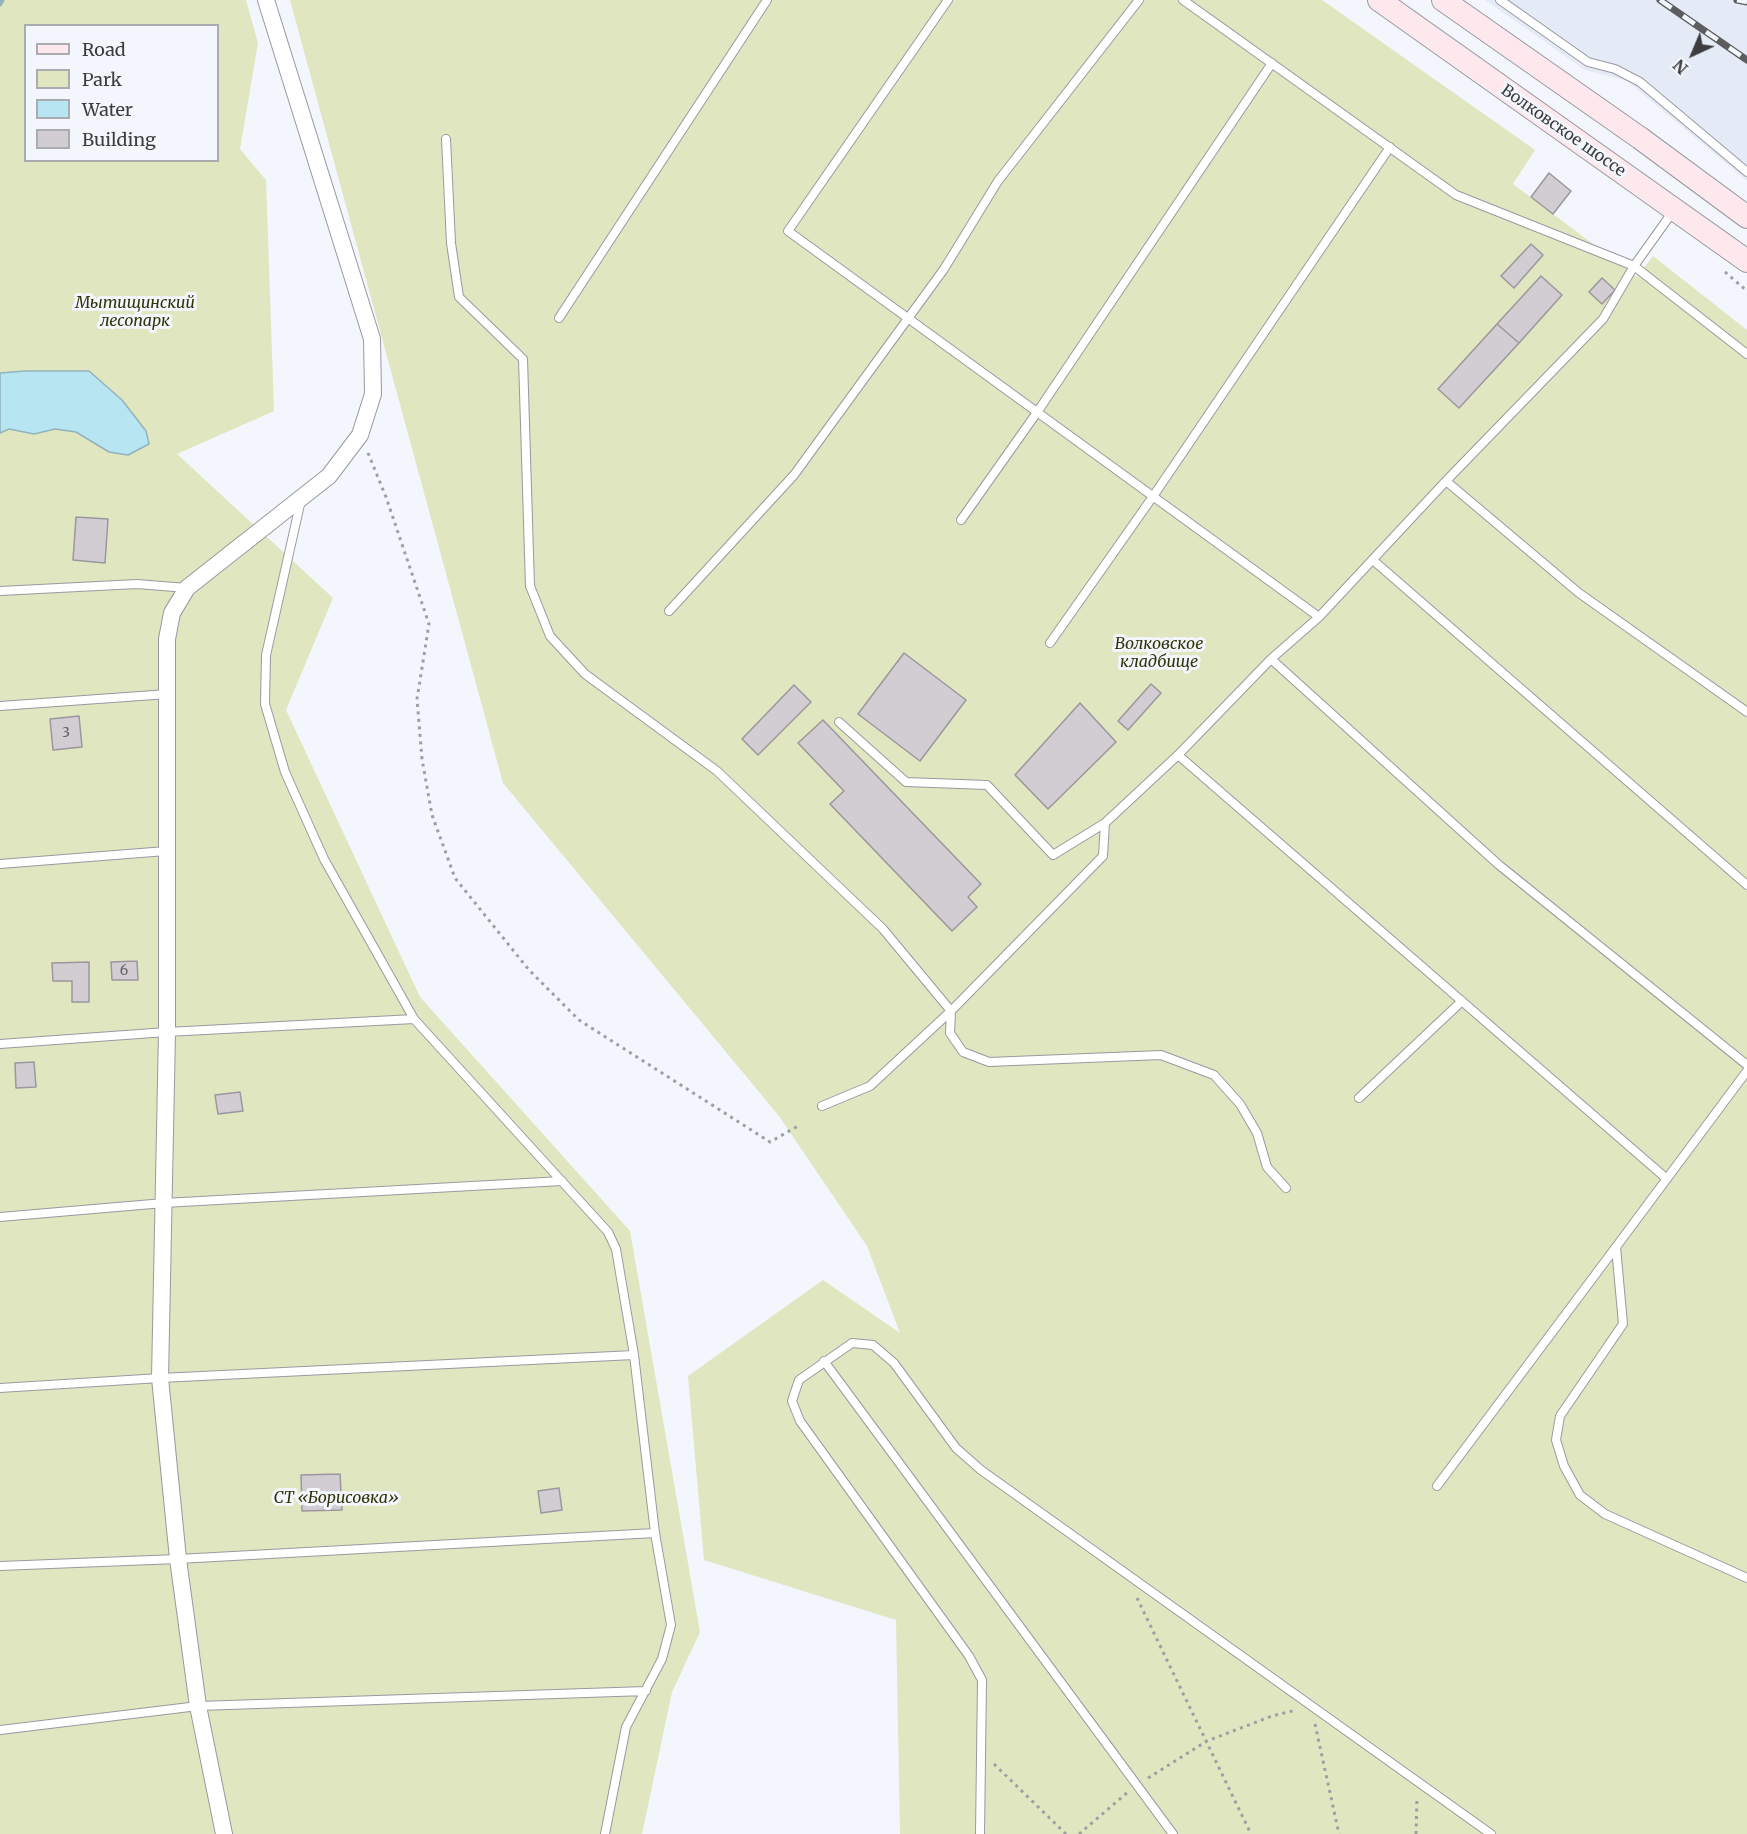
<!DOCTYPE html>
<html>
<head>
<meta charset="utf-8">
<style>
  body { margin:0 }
  #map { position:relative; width:1747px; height:1834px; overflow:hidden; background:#f3f6fc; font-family:Merriweather,serif }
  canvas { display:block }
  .legend { position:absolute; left:24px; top:24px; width:195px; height:138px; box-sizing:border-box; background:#f3f6fc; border:2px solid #aaacb0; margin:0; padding:8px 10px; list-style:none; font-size:18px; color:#3c3d3f }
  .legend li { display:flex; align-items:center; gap:12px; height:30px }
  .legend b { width:30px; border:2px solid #aaacb0 }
  .north { position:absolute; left:1663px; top:24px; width:60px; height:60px; -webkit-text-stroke:4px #f3f6fc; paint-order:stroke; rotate:224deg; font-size:16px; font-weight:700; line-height:24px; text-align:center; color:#3c3d3f }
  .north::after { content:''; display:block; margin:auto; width:21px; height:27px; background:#3c3d3f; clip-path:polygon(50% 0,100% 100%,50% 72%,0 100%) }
</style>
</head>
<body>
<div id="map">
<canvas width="1747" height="1834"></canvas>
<ul class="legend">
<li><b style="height:8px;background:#fde9ed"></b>Road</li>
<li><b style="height:16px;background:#e0e6c0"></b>Park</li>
<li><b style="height:16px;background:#b7e5f1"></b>Water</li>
<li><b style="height:16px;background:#d1cdd3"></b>Building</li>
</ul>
<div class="north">N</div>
</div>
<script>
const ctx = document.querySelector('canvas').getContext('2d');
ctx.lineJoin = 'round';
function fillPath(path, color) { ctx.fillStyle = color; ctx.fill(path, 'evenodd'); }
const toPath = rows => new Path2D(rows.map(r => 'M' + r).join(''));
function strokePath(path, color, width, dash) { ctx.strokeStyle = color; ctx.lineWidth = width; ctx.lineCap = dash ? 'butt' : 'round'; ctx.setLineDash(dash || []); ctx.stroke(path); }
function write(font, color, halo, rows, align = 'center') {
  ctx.font = font + ' Merriweather,serif'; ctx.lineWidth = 6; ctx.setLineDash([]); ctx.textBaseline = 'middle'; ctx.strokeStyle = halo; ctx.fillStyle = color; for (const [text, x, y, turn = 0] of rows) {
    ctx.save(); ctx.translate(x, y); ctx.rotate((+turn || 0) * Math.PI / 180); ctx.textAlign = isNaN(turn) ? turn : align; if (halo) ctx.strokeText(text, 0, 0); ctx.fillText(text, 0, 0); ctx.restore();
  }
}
fillPath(toPath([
  [1485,0,1747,0,1747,181,1627,81,1585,70]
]), '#e5eaf7');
fillPath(toPath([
  [0,0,246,0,258,43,240,149,266,180,274,411,177,454,333,598,286,710,420,997,630,1231,700,1632,672,1692,642,1834,0,1834],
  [26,26,218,26,218,160,26,160],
  [290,0,1322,0,1535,150,1513,184,1637,277,1653,256,1747,330,1747,1834,900,1834,896,1620,704,1560,688,1376,823,1280,900,1333,867,1246,779,1116,503,783]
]), '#e0e6c0');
const water = toPath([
  [25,371,89,371,122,400,146,431,149,444,128,455,109,452,76,432,55,429,34,434,9,429,0,433,0,373,25,371]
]);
fillPath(water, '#b7e5f1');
strokePath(water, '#92b3bc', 1.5);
strokePath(toPath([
  [0,4,2,0]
]), '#92b3bc', 5);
const building = toPath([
  [1549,173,1571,191,1553,214,1531,197,1549,173],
  [1531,244,1543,255,1514,288,1501,276,1531,244],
  [1541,276,1562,295,1519,343,1497,324,1541,276],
  [1602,278,1615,290,1602,304,1589,292,1602,278],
  [1497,324,1519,343,1459,408,1438,389,1497,324],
  [76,517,108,519,105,563,73,560,76,517],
  [904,653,966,700,920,761,858,714,904,653],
  [1151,684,1161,693,1128,730,1118,721,1151,684],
  [794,685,811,702,758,755,742,739,794,685],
  [1080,703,1116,742,1048,809,1015,775,1080,703],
  [79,716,82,747,53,750,50,719,79,716],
  [823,720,981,884,968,897,977,907,952,931,830,804,844,791,798,743,823,720],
  [137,961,138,980,112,980,111,962,137,961],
  [89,962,89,1002,72,1002,72,981,53,981,52,963,89,962],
  [34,1062,36,1087,16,1088,15,1063,34,1062],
  [240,1092,243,1111,218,1114,215,1095,240,1092],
  [340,1474,342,1510,302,1511,301,1475,340,1474],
  [559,1488,562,1510,541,1513,538,1491,559,1488]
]);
fillPath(building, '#d1cdd3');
strokePath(building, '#9b979c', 1.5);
const service = toPath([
  [948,0,788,231,1319,617],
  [1183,0,1456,195,1634,266,1747,354],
  [1500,0,1588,62,1615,69,1640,82,1747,172],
  [446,139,451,243,459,297,523,359,530,586,550,636,585,674,717,771,883,929,951,1011,1103,856,1105,823,1178,755,1271,659,1319,617,1446,481,1603,319,1634,266,1674,210],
  [559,318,767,0],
  [1446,481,1579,593,1747,712],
  [301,500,266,655,265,704,285,772,324,859,414,1019,608,1232,616,1249,634,1355,655,1533,671,1625,662,1659,626,1727,605,1834],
  [961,520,1038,411,1272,63],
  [1374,561,1747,885],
  [0,591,137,584,187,588],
  [669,611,794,475,944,269,998,181,1139,0],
  [1050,643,1154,495,1390,147],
  [1271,659,1499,865,1747,1065],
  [0,706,168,694],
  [839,722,906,782,987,785,1053,855,1105,823],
  [1178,755,1667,1179],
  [0,864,166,851],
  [0,1044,167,1032,414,1019],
  [1747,1071,1616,1247,1623,1324,1560,1416,1556,1440,1564,1466,1580,1495,1605,1514,1747,1578],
  [1359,1098,1462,1001],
  [822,1106,870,1086,951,1011,950,1033,963,1052,989,1062,1161,1055,1214,1075,1240,1104,1257,1133,1267,1167,1286,1188],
  [0,1217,164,1203,562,1181],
  [824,1361,1173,1834],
  [0,1388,160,1378,634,1355],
  [1437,1486,1616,1247],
  [0,1566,178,1559,655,1533],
  [0,1730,198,1706,646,1691],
  [980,1834,982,1680,969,1656,800,1421,792,1401,799,1380,852,1343,873,1345,894,1363,956,1448,981,1470,1491,1834]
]);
const minor = toPath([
  [224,1834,198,1706,178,1559,160,1378,167,1032,167,639,172,613,187,588,329,476,360,435,373,394,372,339,266,0]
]);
const secondary = toPath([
  [1379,0,1747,261],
  [1443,0,1640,138,1747,217]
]);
strokePath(service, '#989aa0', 10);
strokePath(minor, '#989aa0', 18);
strokePath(secondary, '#989aa0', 24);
strokePath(toPath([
  [1725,272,1747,291],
  [368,453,386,497,429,624,417,699,422,759,432,815,455,878,529,970,579,1020,770,1142,798,1126],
  [1137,1598,1251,1834],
  [1315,1724,1339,1834],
  [994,1764,1066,1834],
  [1148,1778,1207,1741,1272,1716,1296,1710],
  [1079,1834,1128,1792],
  [1416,1834,1417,1797]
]), '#9d9fa3', 3, [3, 4.5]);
strokePath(service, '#fff', 8);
strokePath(minor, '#fff', 16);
strokePath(secondary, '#fde9ed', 22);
const rail = toPath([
  [1660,0,1747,60],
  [1737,0,1747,2]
]);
strokePath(rail, '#5b5d5f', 7);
strokePath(rail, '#f3f6fc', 4.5, [14]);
write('14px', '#616164', null, [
  ["3",66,733],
  ["6",124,971]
]);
write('16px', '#3c3d3f', '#f3f6fc', [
  ["Волковское шоссе",1563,131,35]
]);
write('italic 16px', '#303406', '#f3f6fc', [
  ["Мытищинский",135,303],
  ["лесопарк",135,321],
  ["Волковское",1159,644],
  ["кладбище",1159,662],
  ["СТ «Борисовка»",336,1498]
]);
</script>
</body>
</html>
